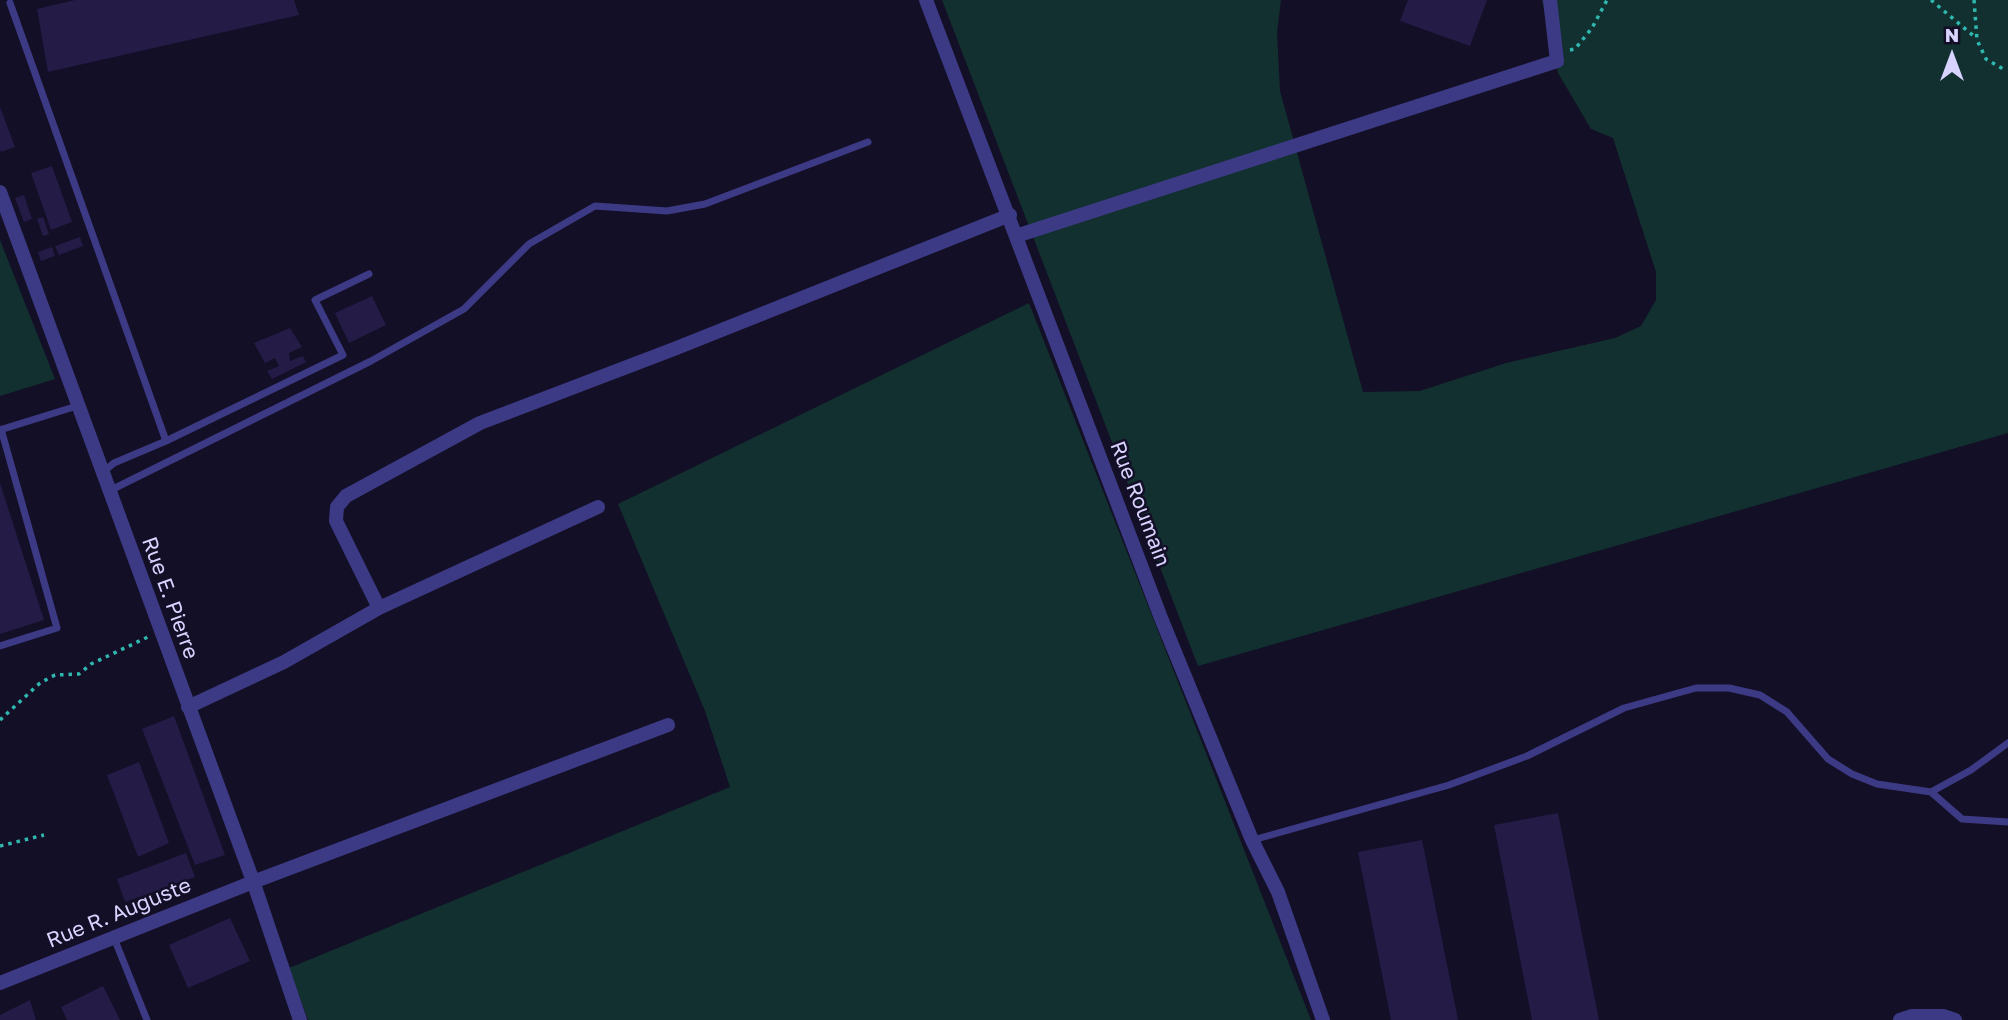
<!DOCTYPE html>
<html>
<head>
<meta charset="utf-8">
<style>
  body { margin:0 }
  #map { position:relative; width:2008px; height:1020px; overflow:hidden; background:#130f26; font-family:"Golos Text",sans-serif }
  canvas { display:block }
  .north { position:absolute; left:1917px; top:21px; width:70px; height:70px; -webkit-text-stroke:5px #130f26; paint-order:stroke; rotate:0deg; font-size:19px; font-weight:700; line-height:28px; text-align:center; color:#d9d4ff }
  .north::after { content:''; display:block; margin:auto; width:24px; height:32px; background:#d9d4ff; clip-path:polygon(50% 0,100% 100%,50% 72%,0 100%) }
</style>
</head>
<body>
<div id="map">
<canvas width="2008" height="1020"></canvas>
<div class="north">N</div>
</div>
<script>
const ctx = document.querySelector('canvas').getContext('2d');
ctx.lineJoin = 'round';
function fillPath(path, color) { ctx.fillStyle = color; ctx.fill(path, 'evenodd'); }
const toPath = rows => new Path2D(rows.map(r => 'M' + r).join(''));
function strokePath(path, color, width, dash) { ctx.strokeStyle = color; ctx.lineWidth = width; ctx.lineCap = dash ? 'butt' : 'round'; ctx.setLineDash(dash || []); ctx.stroke(path); }
function write(font, color, halo, rows, align = 'center') {
  ctx.font = font + ' "Golos Text",sans-serif'; ctx.lineWidth = 5; ctx.setLineDash([]); ctx.textBaseline = 'middle'; ctx.strokeStyle = halo; ctx.fillStyle = color; for (const [text, x, y, turn = 0] of rows) {
    ctx.save(); ctx.translate(x, y); ctx.rotate((+turn || 0) * Math.PI / 180); ctx.textAlign = isNaN(turn) ? turn : align; if (halo) ctx.strokeText(text, 0, 0); ctx.fillText(text, 0, 0); ctx.restore();
  }
}
fillPath(toPath([
  [942,0,1281,0,1277,33,1280,91,1363,392,1420,391,1506,363,1615,338,1641,326,1656,300,1656,272,1613,138,1591,129,1558,73,1542,0,2008,0,2008,433,1198,666],
  [0,240,55,379,0,396],
  [1029,303,1311,1020,308,1020,289,968,730,787,705,711,618,504]
]), '#12302f');
fillPath(toPath([
  [75,0,294,0,299,15,48,72,37,9],
  [1408,0,1487,0,1470,46,1400,21],
  [0,107,15,147,1,152,0,149],
  [52,166,72,222,51,230,31,173],
  [24,195,32,219,24,222,15,198],
  [43,217,49,234,43,236,37,219],
  [80,237,83,246,59,255,55,246],
  [52,247,55,256,41,261,38,252],
  [372,296,386,325,349,343,335,313],
  [290,328,302,347,289,353,290,361,303,356,306,362,272,379,267,371,279,366,275,358,265,363,254,343],
  [0,483,44,620,0,634],
  [174,716,225,855,195,865,142,729],
  [139,762,169,843,138,857,107,775],
  [1558,813,1599,1020,1532,1020,1494,825],
  [1422,840,1458,1020,1391,1020,1358,852],
  [186,853,195,877,125,902,117,879],
  [230,918,250,961,188,988,169,945],
  [103,986,120,1020,67,1020,61,1007],
  [30,1000,36,1020,0,1020,0,1015]
]), '#241b47');
strokePath(toPath([
  [1931,0,1976,38],
  [1974,0,1977,40,1986,59,2005,70],
  [1570,50,1575,49,1592,28,1607,0],
  [0,720,40,683,55,675,79,674,91,664,150,636],
  [0,846,44,835]
]), '#2fb8b0', 3.5, [3.5, 5]);
strokePath(toPath([
  [10,3,166,441,114,463,103,472],
  [0,430,77,406],
  [166,441,343,355,315,300,369,274],
  [109,491,371,361,464,309,529,244,595,206,667,211,705,204,868,142],
  [0,646,57,628,1,429],
  [1931,792,1962,819,2008,822],
  [1253,840,1449,785,1527,756,1624,708,1696,688,1729,688,1760,695,1787,712,1828,759,1852,774,1877,784,1931,792,1971,770,2008,743],
  [114,938,147,1020]
]), '#3d3a85', 7);
strokePath(toPath([
  [926,0,1161,618,1252,840,1278,892,1323,1020],
  [0,192,253,881,300,1020],
  [1016,236,1557,61,1550,0],
  [379,608,336,521,337,507,346,496,480,423,674,349,1010,215],
  [188,707,284,662,379,608,598,507],
  [0,983,253,882,668,725],
  [1900,1020,1912,1016,1943,1016,1955,1020]
]), '#3d3a85', 14);
write('21px', '#d9d4ff', '#130f26', [
  ["Rue Roumain",1140,504,69],
  ["Rue E. Pierre",170,598,70],
  ["Rue R. Auguste",119,913,-22]
]);
</script>
</body>
</html>
